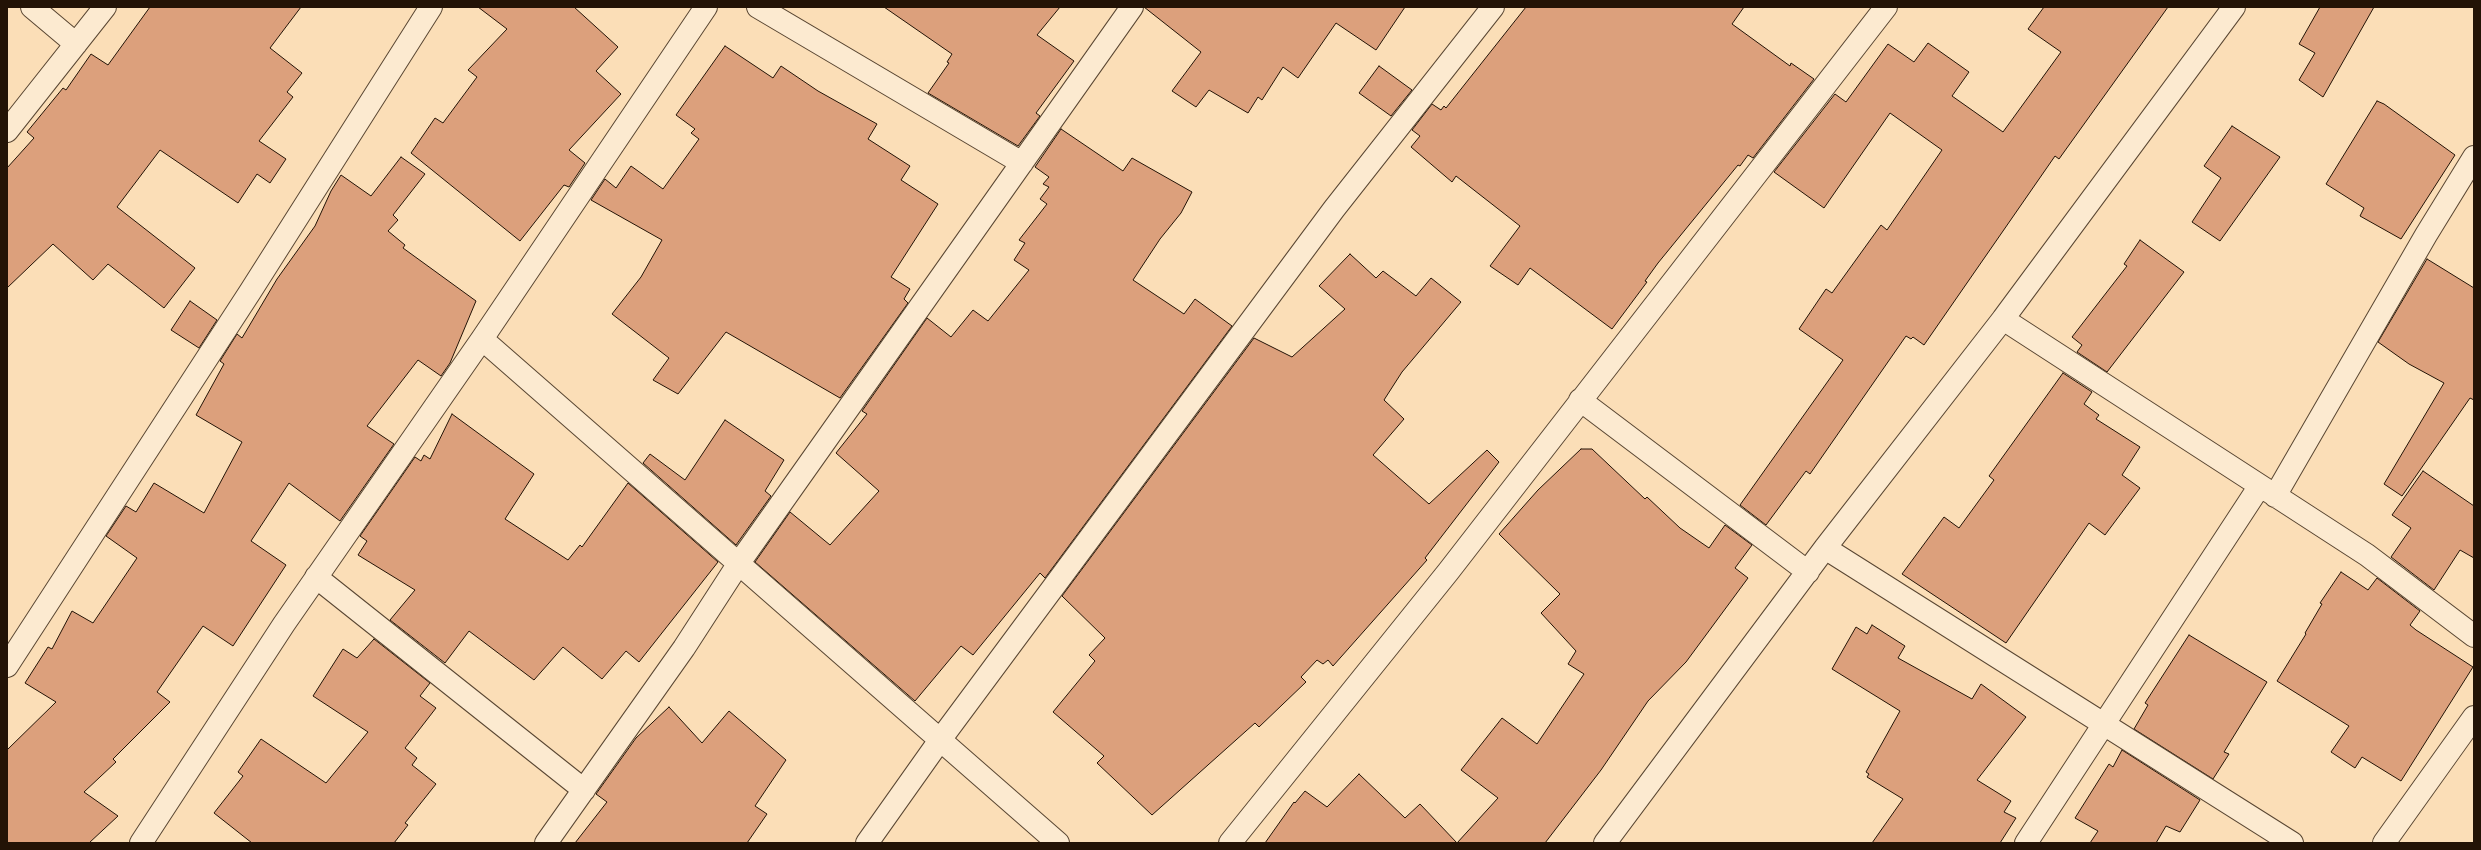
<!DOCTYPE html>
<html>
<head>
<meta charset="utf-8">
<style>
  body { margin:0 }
  #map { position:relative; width:2481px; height:850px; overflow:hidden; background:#fbdeb7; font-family:Vollkorn,serif }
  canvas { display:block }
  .frame { position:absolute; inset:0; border:8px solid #231306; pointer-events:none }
</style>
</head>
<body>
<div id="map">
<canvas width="2481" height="850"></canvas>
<div class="frame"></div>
</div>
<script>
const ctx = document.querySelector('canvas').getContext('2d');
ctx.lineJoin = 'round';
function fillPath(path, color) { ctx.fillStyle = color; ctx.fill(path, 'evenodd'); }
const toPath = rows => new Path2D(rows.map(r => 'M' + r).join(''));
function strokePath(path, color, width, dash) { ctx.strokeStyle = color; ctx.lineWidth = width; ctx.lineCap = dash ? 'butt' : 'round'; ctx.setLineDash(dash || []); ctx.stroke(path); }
const building = toPath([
  [150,7,301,7,270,48,302,73,287,92,293,97,259,141,286,159,270,183,257,174,238,203,160,150,117,207,195,268,164,308,108,264,93,280,53,244,7,288,7,168,34,138,27,132,63,88,66,90,91,54,108,65,150,7],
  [478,7,574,7,618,47,596,71,621,94,569,150,585,163,569,187,564,185,520,241,411,153,435,118,443,123,477,77,468,70,507,29,478,7],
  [884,7,1060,7,1037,35,1074,61,1036,113,1040,116,1018,146,928,93,949,63,947,62,952,54,884,7],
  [1144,7,1405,7,1376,50,1336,23,1298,78,1283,67,1262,100,1258,97,1248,113,1209,90,1196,107,1172,91,1201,52,1144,7],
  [1526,7,1744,7,1732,24,1790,66,1791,63,1814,79,1753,158,1748,155,1740,166,1738,165,1658,263,1645,281,1647,282,1612,329,1530,268,1518,285,1490,266,1520,226,1456,176,1452,182,1411,147,1420,136,1412,130,1432,104,1441,110,1444,106,1446,108,1526,7],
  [2044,7,2168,7,2059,159,2055,156,1924,345,1913,337,1911,339,1906,336,1810,474,1806,471,1766,525,1740,505,1843,360,1799,329,1826,289,1832,293,1881,225,1887,230,1942,150,1890,113,1824,208,1774,172,1835,94,1846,102,1888,44,1914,62,1928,43,1969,72,1952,96,2003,132,2061,52,2028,29,2044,7],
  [2320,7,2374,7,2323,97,2299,80,2315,53,2299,44,2320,7],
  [725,46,773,78,781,66,818,91,877,124,868,139,910,166,901,180,938,204,891,277,910,289,904,299,908,303,840,398,726,332,678,394,653,380,669,358,612,314,641,277,662,240,591,200,605,179,616,188,631,166,663,189,699,139,691,133,695,129,676,115,725,46],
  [1379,66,1412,90,1391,116,1359,93,1379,66],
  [2377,101,2384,104,2455,155,2401,239,2360,216,2364,208,2326,184,2377,101],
  [2232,126,2280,157,2220,241,2192,222,2221,178,2204,166,2232,126],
  [1061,129,1123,171,1132,158,1192,192,1181,213,1160,239,1133,280,1184,314,1195,299,1232,326,1045,578,1040,573,973,655,961,646,915,701,755,562,790,512,830,545,879,491,836,453,867,414,862,411,927,318,951,337,973,310,988,321,1029,270,1014,260,1025,243,1019,240,1047,204,1040,199,1049,187,1043,184,1049,177,1035,167,1061,129],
  [401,157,425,174,393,215,398,220,388,231,405,245,403,248,476,301,450,363,441,376,418,360,367,426,394,444,340,521,289,483,251,541,286,565,233,646,203,626,157,692,170,702,113,759,116,762,84,792,118,816,89,843,7,843,7,750,56,702,25,683,48,647,52,649,72,611,93,623,137,558,106,536,126,506,136,512,154,483,204,513,242,442,196,415,224,364,220,361,237,334,242,338,277,279,315,226,331,191,341,175,371,196,401,157],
  [2140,240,2184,272,2107,372,2077,352,2082,345,2072,337,2127,266,2124,264,2140,240],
  [1350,254,1376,278,1383,271,1416,296,1431,278,1461,302,1402,372,1384,400,1404,419,1373,455,1429,504,1487,450,1499,462,1425,558,1427,560,1333,666,1328,660,1323,664,1317,660,1301,677,1306,682,1259,727,1255,723,1152,815,1097,763,1104,756,1053,712,1095,661,1089,655,1105,638,1062,596,1254,338,1292,357,1345,309,1319,286,1350,254],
  [2427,259,2474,288,2474,400,2470,398,2402,496,2384,484,2444,383,2409,364,2378,342,2427,259],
  [190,301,217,320,199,348,171,330,190,301],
  [2063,373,2092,392,2084,404,2099,415,2096,419,2140,447,2122,475,2140,488,2105,535,2089,523,2006,643,1902,574,1944,517,1959,528,1994,480,1989,476,2063,373],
  [452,414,534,474,505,519,568,560,580,545,582,547,628,483,718,562,639,662,626,651,602,679,563,647,534,680,469,631,445,663,390,620,415,590,358,555,367,541,360,536,415,457,421,461,424,455,430,459,452,414],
  [725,420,784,460,765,491,771,496,736,545,643,463,650,454,685,480,725,420],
  [1581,449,1592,449,1645,499,1647,497,1680,528,1709,548,1725,525,1752,545,1735,568,1748,578,1686,662,1648,701,1601,770,1545,843,1457,843,1498,798,1461,770,1502,718,1537,744,1584,674,1568,664,1576,651,1541,613,1560,594,1499,534,1538,490,1581,449],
  [2423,471,2474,506,2474,558,2460,550,2434,590,2391,557,2411,528,2392,515,2423,471],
  [2341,572,2368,590,2377,578,2420,611,2410,625,2416,630,2473,667,2401,781,2362,757,2355,768,2331,752,2349,726,2277,681,2306,634,2305,633,2322,604,2320,603,2341,572],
  [1872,625,1905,646,1898,658,1972,699,1981,684,2026,717,1977,780,2011,801,2004,812,2016,818,2000,843,1872,843,1903,799,1867,777,1869,774,1866,772,1900,711,1832,669,1856,627,1867,634,1872,625],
  [2189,635,2267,682,2224,752,2229,754,2213,779,2134,729,2148,705,2145,703,2189,635],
  [374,639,430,683,420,696,436,708,405,748,417,758,412,765,436,784,405,823,408,825,394,843,252,843,214,813,243,776,238,772,261,739,326,783,368,732,313,696,343,649,357,658,374,639],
  [669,707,702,743,729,711,786,760,755,806,767,814,747,843,575,843,607,802,596,794,636,738,669,707],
  [2122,750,2200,800,2180,832,2166,826,2156,843,2090,843,2098,831,2075,818,2109,764,2113,767,2122,750],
  [1359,774,1405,818,1420,804,1457,843,1265,843,1294,802,1295,803,1305,791,1327,807,1359,774]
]);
fillPath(building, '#dca07c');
strokePath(building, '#231306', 1);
const minor = toPath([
  [32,7,76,44],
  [758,7,1022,163],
  [7,131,105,7],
  [2003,319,2367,555,2474,636],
  [482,339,1058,843],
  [1580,400,1808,572],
  [2275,496,2426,235,2474,157],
  [1825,548,2292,843],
  [316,577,584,790],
  [7,666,250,292,431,7],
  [141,843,284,624,482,339,706,7],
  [546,843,684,648,739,563,1132,7],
  [867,843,940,740,1334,209,1493,7],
  [1230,843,1448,572,1886,7],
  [1605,843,1825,548,2003,319,2234,7],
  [2026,843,2259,487],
  [2384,843,2474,717]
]);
strokePath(minor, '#594632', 24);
strokePath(minor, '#fcead0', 22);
</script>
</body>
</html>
